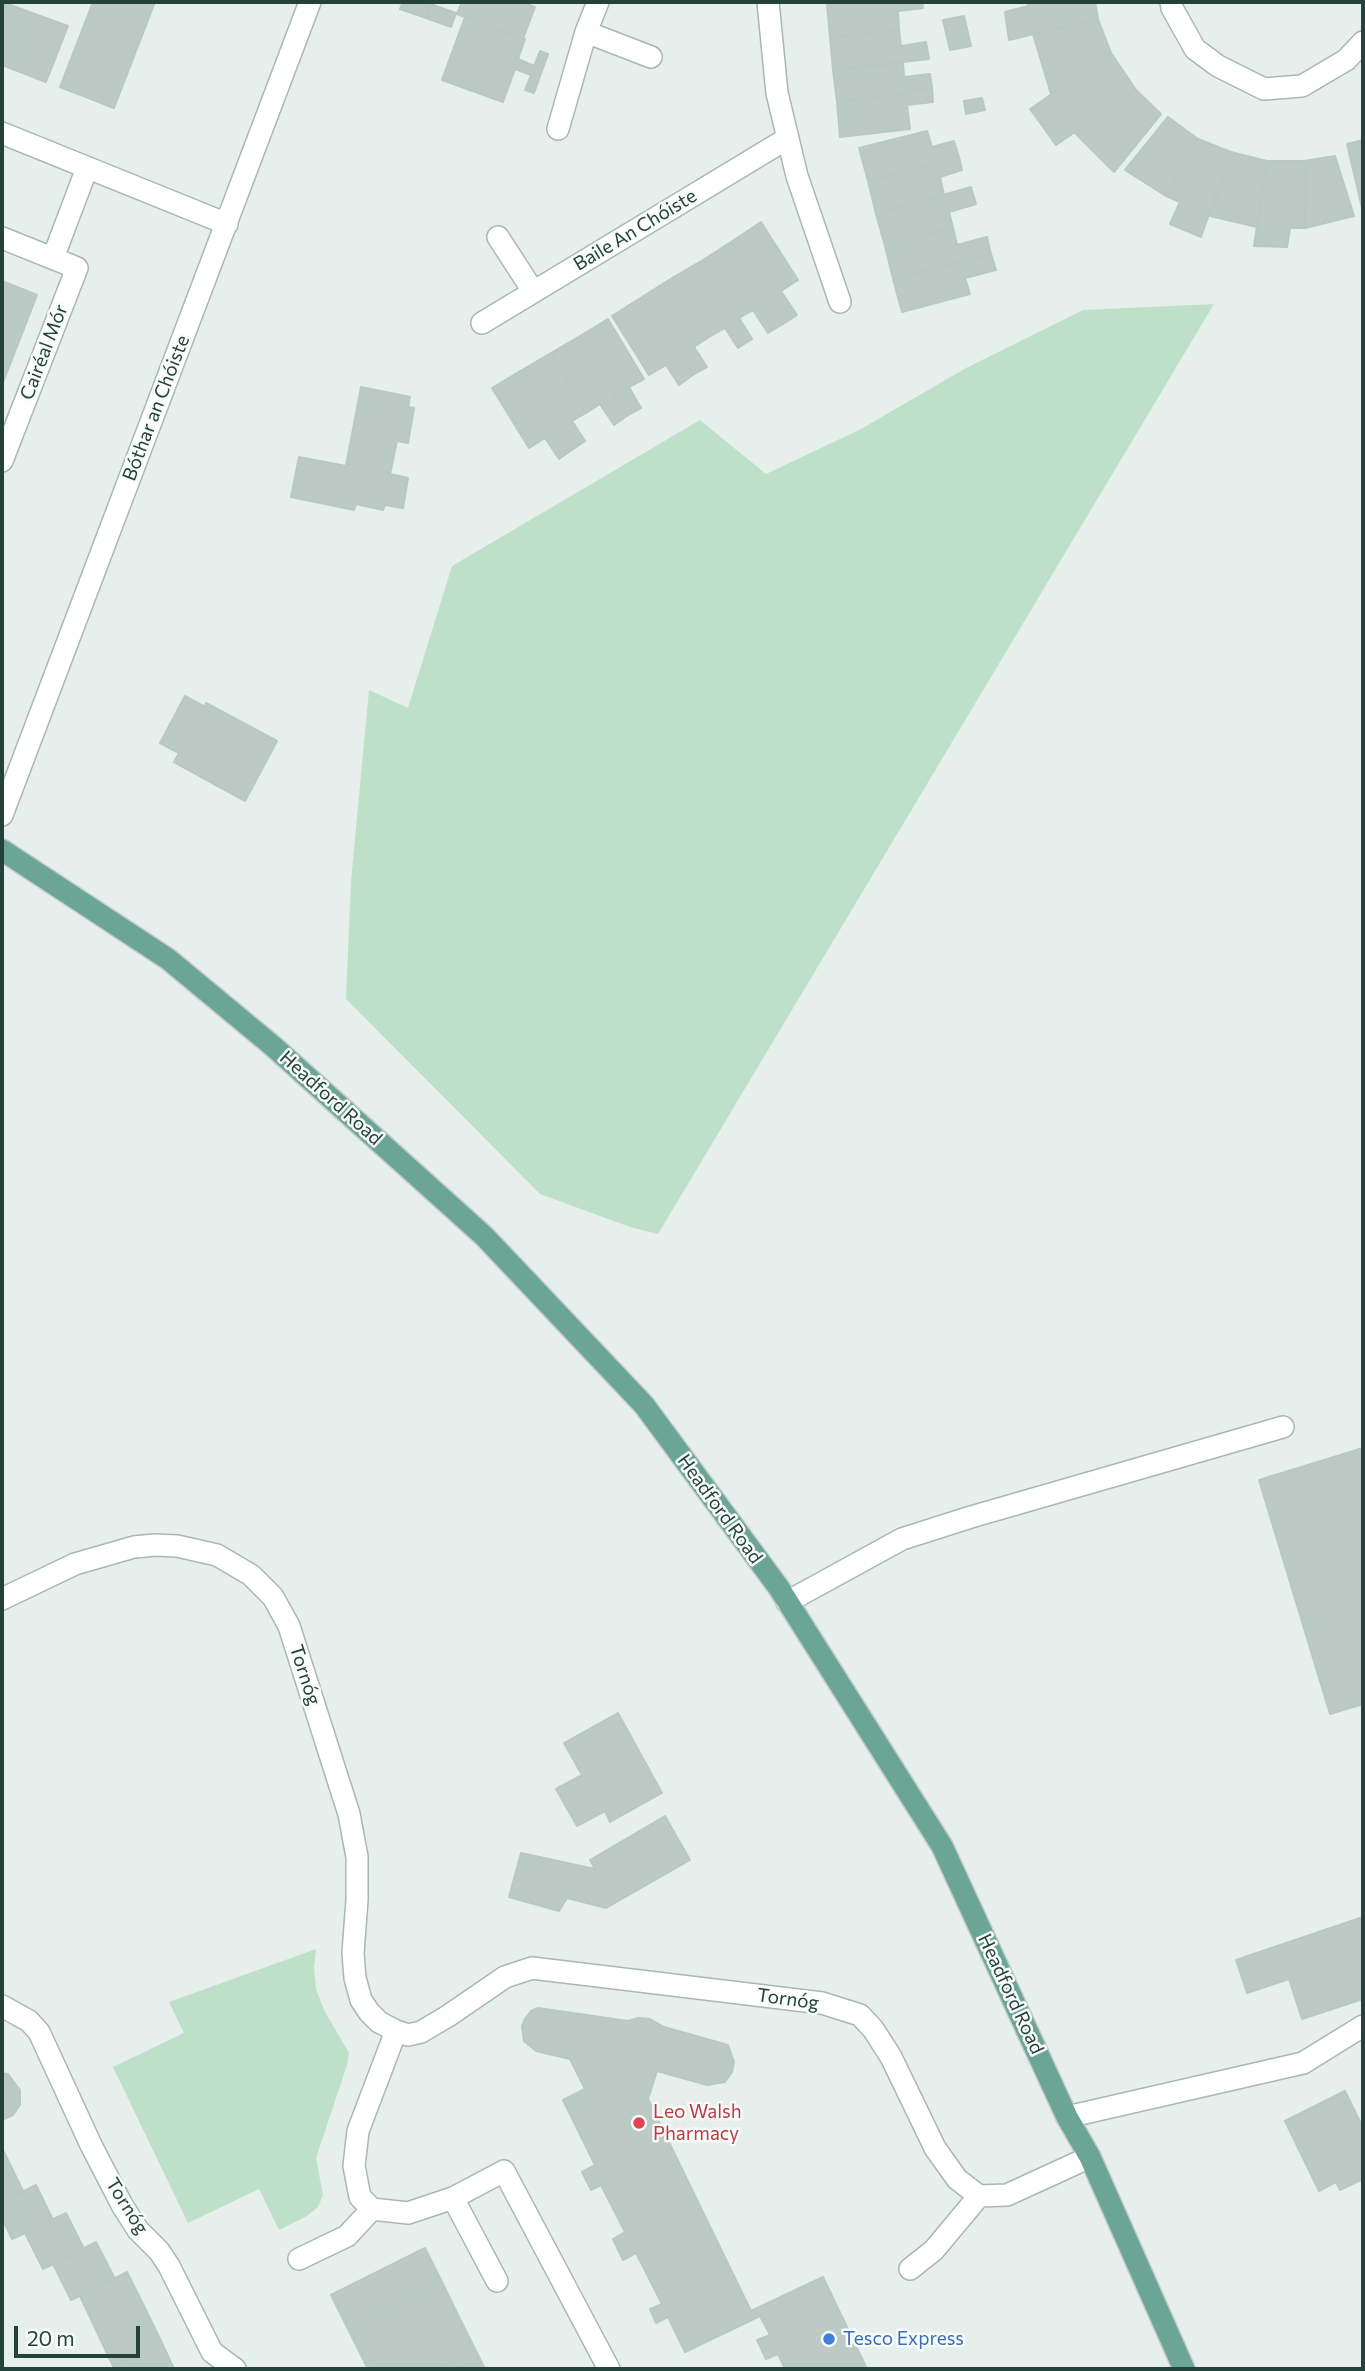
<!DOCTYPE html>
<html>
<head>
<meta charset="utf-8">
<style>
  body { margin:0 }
  #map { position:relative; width:1365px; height:2371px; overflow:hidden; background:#e6efeb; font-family:Commissioner,sans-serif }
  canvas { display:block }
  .frame { position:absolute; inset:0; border:4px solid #24423a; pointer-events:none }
  .scale { position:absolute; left:14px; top:2326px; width:126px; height:32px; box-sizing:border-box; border:4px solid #24423a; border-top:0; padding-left:9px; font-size:21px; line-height:24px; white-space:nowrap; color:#24423a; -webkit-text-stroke:5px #f7fbf9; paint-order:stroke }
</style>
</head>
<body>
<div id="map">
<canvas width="1365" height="2371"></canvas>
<div class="frame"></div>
<div class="scale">20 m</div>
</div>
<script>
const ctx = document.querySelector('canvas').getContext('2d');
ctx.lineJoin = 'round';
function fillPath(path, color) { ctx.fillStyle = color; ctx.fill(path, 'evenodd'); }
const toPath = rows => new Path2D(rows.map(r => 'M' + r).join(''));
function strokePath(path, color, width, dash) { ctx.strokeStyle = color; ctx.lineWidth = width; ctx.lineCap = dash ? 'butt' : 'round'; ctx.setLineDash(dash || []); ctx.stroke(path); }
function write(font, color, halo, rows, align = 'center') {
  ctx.font = font + ' Commissioner,sans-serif'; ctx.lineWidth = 5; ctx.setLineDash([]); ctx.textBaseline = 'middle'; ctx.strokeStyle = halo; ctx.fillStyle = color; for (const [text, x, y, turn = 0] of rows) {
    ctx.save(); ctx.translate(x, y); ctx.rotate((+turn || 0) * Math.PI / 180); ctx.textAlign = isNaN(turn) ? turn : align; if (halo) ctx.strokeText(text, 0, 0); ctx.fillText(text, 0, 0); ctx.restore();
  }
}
fillPath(toPath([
  [1214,304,658,1234,630,1227,540,1194,346,999,351,881,369,690,408,708,452,566,700,420,766,474,861,429,966,368,1083,310],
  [316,1949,314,1968,316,1989,324,2010,349,2053,347,2065,316,2158,323,2195,318,2207,307,2216,279,2230,259,2189,188,2223,113,2067,184,2033,169,2002]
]), '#bfe0c8');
const building = toPath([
  [2,2,68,26,46,82,2,65,2,2],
  [93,2,155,2,114,108,60,87,93,2],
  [403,2,430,4,426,18,400,9,403,2],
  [462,2,520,2,535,7,523,39,457,14,462,2],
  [851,2,922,2,923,8,898,11,899,30,830,37,827,4,851,2],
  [1027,2,1095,2,1098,19,1009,40,1005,12,1028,6,1027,2],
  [430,4,456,13,451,27,426,18,430,4],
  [964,16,971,46,950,50,943,20,964,16],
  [465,17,525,39,518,59,534,66,540,51,548,54,534,93,525,90,531,75,515,69,503,102,442,80,465,17],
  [1098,19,1111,53,1051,94,1033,34,1098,19],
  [899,30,901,46,926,42,929,59,833,70,830,37,899,30],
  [1111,53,1136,90,1056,145,1030,109,1111,53],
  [903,63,904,77,930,74,932,88,906,91,906,94,837,102,833,70,903,63],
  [932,88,933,102,907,105,910,129,840,137,837,102,906,94,906,91,932,88],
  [1136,90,1161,114,1114,172,1075,133,1136,90],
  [982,98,985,110,966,114,964,101,982,98],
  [1168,117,1198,139,1166,196,1125,170,1168,117],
  [927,131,932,147,954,141,959,157,868,181,859,148,927,131],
  [1198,139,1231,152,1201,237,1170,224,1180,202,1166,196,1198,139],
  [1363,140,1363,212,1347,144,1363,140],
  [1231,152,1267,161,1257,227,1210,216,1231,152],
  [1335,156,1354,216,1305,228,1304,161,1335,156],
  [959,157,962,170,940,177,944,195,876,214,868,181,959,157],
  [1267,161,1304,161,1305,228,1290,228,1287,247,1254,246,1267,161],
  [971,187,976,204,949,212,953,228,885,246,876,214,971,187],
  [761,222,798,280,781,291,797,315,783,324,731,242,761,222],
  [953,228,957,245,987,237,991,254,893,279,885,246,953,228],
  [731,242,783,324,768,333,753,310,739,318,703,260,731,242],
  [991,254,996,270,965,278,970,294,902,312,893,279,991,254],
  [703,260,752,339,738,348,725,328,709,337,672,278,703,260],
  [672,278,709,337,694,347,707,367,693,375,642,297,672,278],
  [2,281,37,295,2,385,2,281],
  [642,297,693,375,679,385,666,365,649,375,612,316,642,297],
  [608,319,644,379,629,387,641,408,627,416,580,336,608,319],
  [580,336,627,416,614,425,600,404,586,413,551,353,580,336],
  [551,353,586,413,572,421,585,441,572,450,522,370,551,353],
  [522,370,572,450,559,459,545,438,529,448,492,388,522,370],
  [361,387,410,397,408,407,414,408,408,443,397,441,390,474,408,478,403,508,385,505,383,510,356,504,354,510,291,497,299,457,346,466,361,387],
  [185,696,205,707,206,703,277,741,245,801,174,762,179,753,160,743,185,696],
  [1363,1448,1363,1704,1330,1714,1259,1480,1363,1448],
  [618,1713,662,1793,610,1822,605,1811,577,1826,556,1789,582,1775,564,1743,618,1713],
  [665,1816,690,1860,606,1908,567,1898,559,1911,509,1897,521,1853,595,1869,590,1860,665,1816],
  [1363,1917,1363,1999,1302,2019,1289,1979,1247,1993,1236,1960,1363,1917],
  [538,2008,628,2021,638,2018,650,2019,664,2027,728,2045,734,2062,732,2072,725,2082,707,2085,657,2071,648,2099,751,2311,823,2277,867,2369,785,2369,778,2354,766,2359,757,2340,770,2335,760,2316,685,2352,668,2317,656,2323,650,2309,662,2304,636,2253,623,2260,613,2239,625,2232,601,2185,591,2190,582,2172,595,2165,563,2100,585,2089,570,2059,536,2051,524,2041,522,2026,525,2019,531,2011,538,2008],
  [2,2073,8,2074,20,2090,20,2105,13,2115,2,2120,2,2073],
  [1345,2091,1363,2128,1363,2179,1340,2190,1336,2182,1319,2191,1285,2121,1345,2091],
  [3,2150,23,2191,2,2202,2,2151,3,2150],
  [36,2185,53,2220,12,2239,2,2218,2,2202,36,2185],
  [66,2213,84,2249,43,2269,25,2233,66,2213],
  [96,2242,115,2279,71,2300,53,2264,96,2242],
  [425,2248,442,2282,348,2329,331,2295,425,2248],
  [127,2272,144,2306,96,2330,80,2296,127,2272],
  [442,2282,459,2317,365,2363,348,2329,442,2282],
  [144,2306,162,2343,113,2366,96,2330,144,2306],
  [459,2317,476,2351,439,2369,368,2369,365,2363,459,2317],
  [162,2343,174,2369,115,2369,113,2366,162,2343],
  [476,2351,485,2369,439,2369,476,2351]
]);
fillPath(building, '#bbcac4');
strokePath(building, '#b8c9c2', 2);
const minor = toPath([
  [768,2,777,93,797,176,840,302],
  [1171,2,1172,8,1195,49,1218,66,1264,89,1302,86,1346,60,1363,42],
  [586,32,651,57],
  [558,129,586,32,598,2],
  [2,133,227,224],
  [498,237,533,291],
  [2,238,77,268,2,461],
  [53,258,87,168],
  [482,323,788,138],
  [2,815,310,2],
  [2,1599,75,1564,134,1547,155,1545,177,1546,217,1555,251,1575,273,1597,289,1626,349,1814,357,1857,357,1900,353,1953,355,1978,361,2000,369,2012,379,2022,396,2031,408,2035,421,2032,448,2016,505,1977,532,1968,822,2003,860,2015,873,2029,891,2057,935,2148,957,2179,979,2196,1007,2195,1090,2157],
  [787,1602,902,1539,971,1517,1283,1427],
  [2,2006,29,2021,39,2032,91,2145,122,2205,138,2230,159,2251,169,2266,212,2352,235,2369],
  [396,2031,358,2131,354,2166,360,2197,372,2209,408,2213,453,2198,497,2281],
  [1067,2117,1303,2063,1363,2026],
  [453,2198,504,2171,609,2369],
  [299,2259,347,2236,372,2209],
  [910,2269,934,2250,979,2196]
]);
const major = toPath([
  [2,850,168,959,274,1047,484,1236,644,1405,779,1588,942,1846,1067,2117,1090,2157,1184,2369]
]);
strokePath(minor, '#a8b8b2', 24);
strokePath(major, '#c2cac8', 24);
strokePath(minor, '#fff', 21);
strokePath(major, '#6aa596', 21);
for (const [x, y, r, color] of [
  [639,2123,7,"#e0444e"],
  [829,2339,7,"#3f7fe0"]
]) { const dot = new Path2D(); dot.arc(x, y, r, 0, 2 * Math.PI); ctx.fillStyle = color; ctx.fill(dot); strokePath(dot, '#f7fbf9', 2.5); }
write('19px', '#24423a', '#f7fbf9', [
  ["Baile An Chóiste",635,230,-31],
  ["Cairéal Mór",44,352,-69],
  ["Bóthar an Chóiste",156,408,-69],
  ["Headford Road",331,1098,42],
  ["Headford Road",720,1509,54],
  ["Tornóg",305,1675,72],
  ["Headford Road",1011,1994,65],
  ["Tornóg",788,1999,8],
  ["Tornóg",127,2206,58]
]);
write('19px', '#be3a42', '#f7fbf9', [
  ["Leo Walsh",653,2112],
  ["Pharmacy",653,2134]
], 'left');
write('19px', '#366cbe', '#f7fbf9', [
  ["Tesco Express",843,2339]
], 'left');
</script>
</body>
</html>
